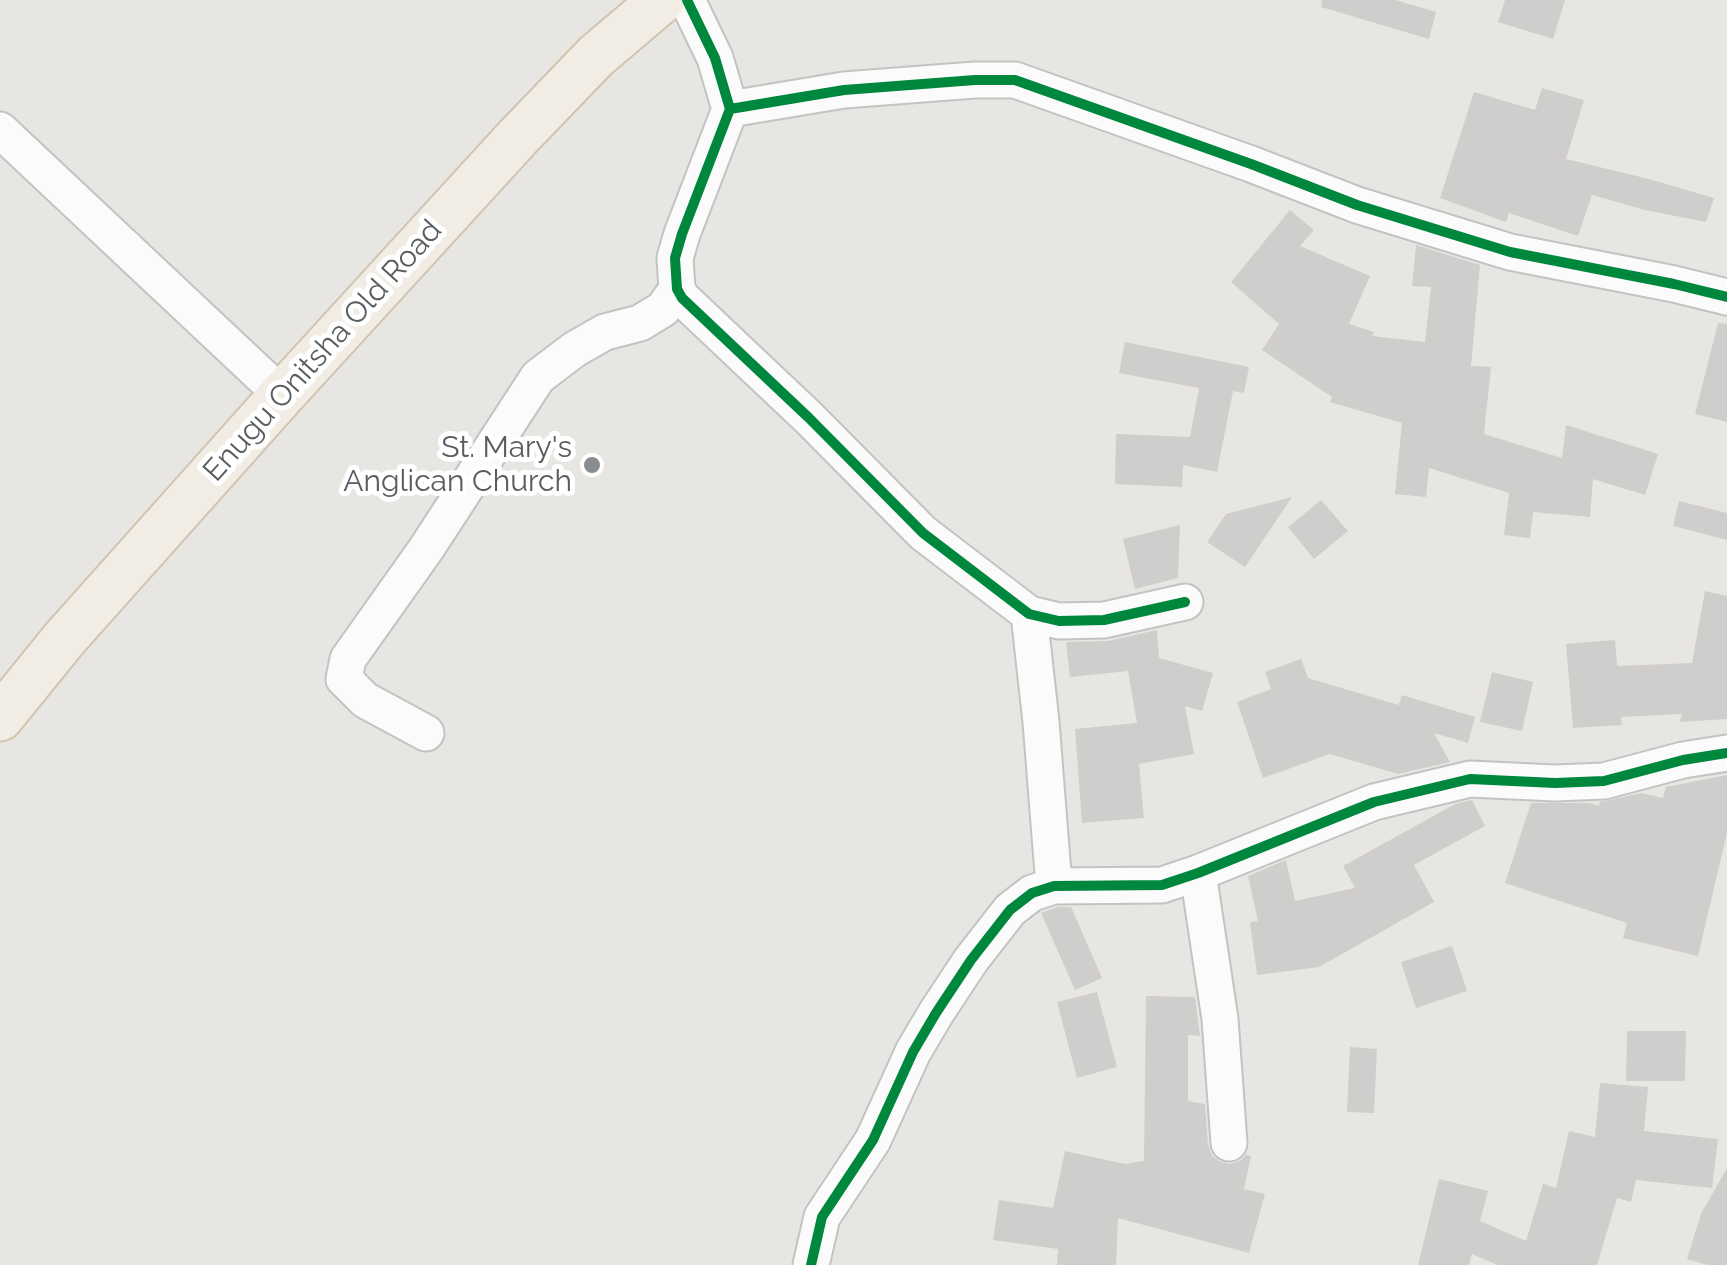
<!DOCTYPE html>
<html>
<head>
<meta charset="utf-8">
<style>
  body { margin:0 }
  canvas { display:block; background:#e8e6e2 }
</style>
</head>
<body>
<canvas width="1727" height="1265"></canvas>
<script>
const ctx = document.querySelector('canvas').getContext('2d');
ctx.lineJoin = 'round';
function fillPath(path, color) { ctx.fillStyle = color; ctx.fill(path, 'evenodd'); }
const toPath = rows => new Path2D(rows.map(r => 'M' + r).join(''));
function strokePath(path, color, width, dash) { ctx.strokeStyle = color; ctx.lineWidth = width; ctx.lineCap = dash ? 'butt' : 'round'; ctx.setLineDash(dash || []); ctx.stroke(path); }
function write(font, color, halo, rows, align = 'center') {
  ctx.font = font + ' Raleway,sans-serif'; ctx.lineWidth = 10; ctx.setLineDash([]); ctx.textBaseline = 'middle'; ctx.strokeStyle = halo; ctx.fillStyle = color; for (const [text, x, y, turn = 0] of rows) {
    ctx.save(); ctx.translate(x, y); ctx.rotate((+turn || 0) * Math.PI / 180); ctx.textAlign = isNaN(turn) ? turn : align; if (halo) ctx.strokeText(text, 0, 0); ctx.fillText(text, 0, 0); ctx.restore();
  }
}
fillPath(toPath([
  [1322,0,1396,0,1436,12,1429,39,1321,7],
  [1505,0,1565,0,1553,39,1498,22],
  [1542,88,1584,100,1566,159,1649,179,1714,198,1706,222,1645,210,1592,195,1578,236,1509,213,1506,222,1440,198,1474,92,1535,110],
  [1290,210,1314,230,1300,246,1370,276,1349,324,1374,332,1372,336,1425,342,1431,287,1412,286,1416,245,1480,265,1471,366,1491,367,1484,434,1562,458,1566,425,1658,454,1645,495,1593,479,1590,517,1533,512,1530,538,1504,535,1509,493,1429,468,1426,497,1395,494,1402,423,1330,402,1332,397,1262,350,1279,324,1231,282],
  [1718,323,1727,324,1727,422,1695,414],
  [1125,342,1249,367,1244,393,1233,391,1217,472,1183,465,1182,487,1115,484,1116,434,1190,437,1199,388,1119,373],
  [1292,497,1245,567,1207,542,1226,514],
  [1321,500,1348,531,1314,559,1288,527],
  [1679,501,1727,513,1727,540,1673,526],
  [1180,525,1178,578,1135,589,1123,539],
  [1705,591,1727,596,1727,719,1680,722,1682,714,1621,717,1622,725,1573,728,1566,644,1615,640,1617,666,1692,663],
  [1157,630,1159,658,1213,673,1202,711,1185,706,1194,754,1139,764,1144,818,1082,823,1075,729,1137,723,1128,671,1070,677,1066,642,1108,641],
  [1301,659,1308,678,1399,705,1402,695,1475,717,1468,743,1434,733,1450,762,1398,774,1330,754,1263,778,1237,702,1271,689,1265,672],
  [1492,672,1533,682,1522,731,1480,722],
  [1727,775,1727,833,1698,956,1623,938,1627,923,1505,883,1531,803,1589,803,1599,806,1600,802,1641,793,1663,798,1666,787],
  [1472,800,1485,826,1414,865,1434,902,1319,967,1257,975,1250,922,1258,921,1248,876,1286,860,1295,901,1355,888,1343,866,1455,804],
  [1057,907,1071,907,1102,978,1075,990,1041,913],
  [1452,946,1467,991,1416,1008,1401,962],
  [1097,992,1117,1067,1077,1078,1057,1002],
  [1146,996,1195,997,1200,1036,1188,1035,1188,1101,1205,1104,1208,1145,1212,1156,1221,1162,1230,1164,1240,1161,1246,1155,1251,1156,1244,1189,1265,1194,1249,1253,1118,1218,1116,1265,1057,1265,1058,1249,993,1240,999,1200,1053,1208,1065,1151,1125,1164,1144,1161],
  [1627,1031,1686,1031,1685,1081,1626,1081],
  [1350,1047,1377,1049,1374,1113,1347,1112],
  [1600,1083,1648,1087,1644,1131,1718,1139,1712,1188,1636,1180,1631,1202,1617,1198,1597,1265,1498,1265,1472,1254,1469,1265,1418,1265,1439,1179,1488,1191,1480,1221,1526,1241,1543,1184,1556,1188,1569,1131,1595,1137],
  [1727,1168,1727,1265,1707,1265,1687,1259,1701,1214]
]), '#d0cecc');
const minor = toPath([
  [687,0,715,58,730,109,682,234,675,258,677,289,682,298,809,418,923,533,1029,614,1059,621,1104,620,1185,602],
  [730,109,844,90,975,80,1015,80,1251,164,1357,205,1510,252,1674,284,1727,297],
  [0,130,282,395],
  [1029,614,1041,722,1054,886],
  [426,733,365,700,344,679,348,659,426,549,538,377,575,349,605,332,640,323,663,309,677,289],
  [1198,873,1220,1019,1229,1143],
  [811,1265,822,1217,873,1140,913,1052,936,1013,971,960,1010,910,1032,893,1054,886,1162,885,1198,873,1374,802,1470,779,1555,783,1604,781,1683,760,1727,753]
]);
const major = toPath([
  [0,718,65,638,282,395,518,137,596,56,662,0]
]);
strokePath(minor, '#c4c3c3', 39);
strokePath(major, '#d2c3ae', 49);
strokePath(minor, '#fcfbfb', 35);
strokePath(major, '#f1ede5', 45);
strokePath(toPath([
  [687,0,715,58,730,109,682,234,675,258,677,289,682,298,809,418,923,533,1029,614,1059,621,1104,620,1185,602],
  [730,109,844,90,975,80,1015,80,1251,164,1357,205,1510,252,1674,284,1727,297],
  [811,1265,822,1217,873,1140,913,1052,936,1013,971,960,1010,910,1032,893,1054,886,1162,885,1198,873,1374,802,1470,779,1555,783,1604,781,1683,760,1727,753]
]), '#00873e', 10);
for (const [x, y, r, color] of [
  [592,465,10,"#8a8d8e"]
]) { const dot = new Path2D(); dot.arc(x, y, r, 0, 2 * Math.PI); ctx.fillStyle = color; ctx.fill(dot); strokePath(dot, '#fff', 4); }
write('30px', '#585d61', '#fff', [
  ["Enugu Onitsha Old Road",323,351,-48]
]);
write('30px', '#585d61', '#fff', [
  ["St. Mary's",572,448],
  ["Anglican Church",572,482]
], 'right');
</script>
</body>
</html>
